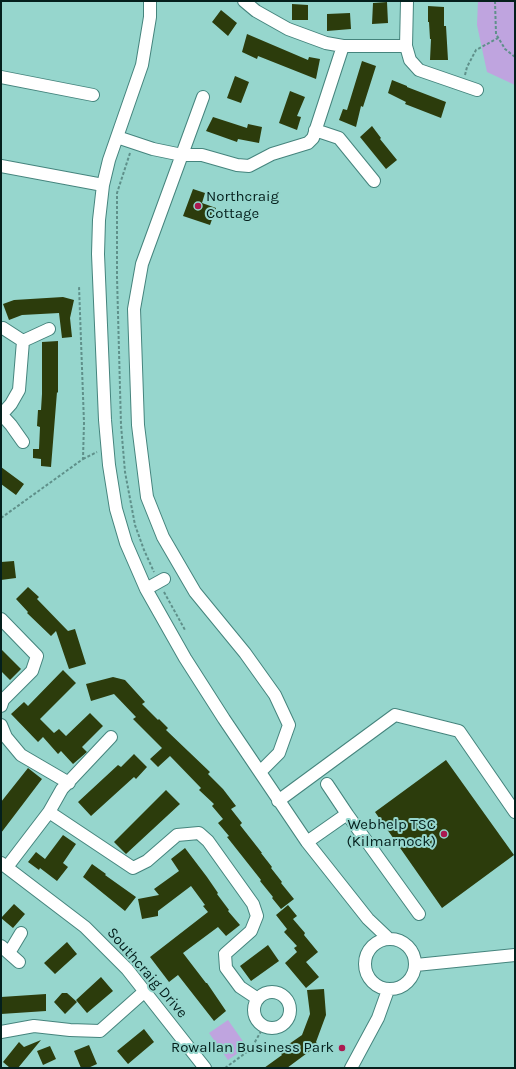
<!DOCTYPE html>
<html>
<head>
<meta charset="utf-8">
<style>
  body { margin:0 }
  #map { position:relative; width:516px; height:1069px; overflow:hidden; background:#96d6cd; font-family:Karla,sans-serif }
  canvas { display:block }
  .frame { position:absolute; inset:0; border:2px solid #041f1c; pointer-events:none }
</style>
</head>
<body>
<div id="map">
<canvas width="516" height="1069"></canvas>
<div class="frame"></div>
</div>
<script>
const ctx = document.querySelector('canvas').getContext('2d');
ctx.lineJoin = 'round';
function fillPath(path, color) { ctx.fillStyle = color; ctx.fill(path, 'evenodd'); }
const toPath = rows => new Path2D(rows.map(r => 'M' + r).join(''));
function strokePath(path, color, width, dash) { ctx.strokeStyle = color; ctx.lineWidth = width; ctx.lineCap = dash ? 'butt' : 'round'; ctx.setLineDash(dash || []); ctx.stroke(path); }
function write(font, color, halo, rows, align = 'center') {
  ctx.font = font + ' Karla,sans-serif'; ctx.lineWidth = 4; ctx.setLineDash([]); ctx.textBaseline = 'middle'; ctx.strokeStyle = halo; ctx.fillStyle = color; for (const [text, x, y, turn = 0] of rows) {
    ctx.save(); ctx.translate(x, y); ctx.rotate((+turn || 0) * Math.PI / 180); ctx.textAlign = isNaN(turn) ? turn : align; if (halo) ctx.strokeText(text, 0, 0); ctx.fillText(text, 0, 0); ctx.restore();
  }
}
fillPath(toPath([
  [478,1,515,1,515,85,487,72,477,25],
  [228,1020,247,1047,228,1060,209,1033]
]), '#bfa4df');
fillPath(toPath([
  [387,2,388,23,372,24,373,3],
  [292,4,308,5,308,20,292,20],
  [428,6,444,7,444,26,446,26,448,60,430,60,431,39,430,39,429,22,428,22],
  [221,10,237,23,228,36,212,22],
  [350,13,351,29,327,31,327,14],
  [247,34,308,60,309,57,320,59,316,79,258,56,257,59,242,52],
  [362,61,376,66,363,107,361,106,356,127,339,120,343,109,347,110],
  [235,76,249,82,241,103,227,98],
  [392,80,407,86,407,87,446,102,441,118,405,104,406,102,388,93],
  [290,91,305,97,297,116,301,117,297,130,279,123],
  [213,117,247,128,248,124,262,127,259,143,238,139,237,142,206,131],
  [372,126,381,138,380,139,397,160,386,169,360,137],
  [193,189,205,193,202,203,216,208,210,225,183,216],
  [63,297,74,300,70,318,72,337,62,338,59,313,22,315,9,320,3,304,14,300],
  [58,341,58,393,57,392,51,467,41,466,41,459,33,458,33,449,39,449,40,427,37,426,38,410,41,410,42,394,42,342],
  [1,467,24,484,16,495,1,484],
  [14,561,16,578,1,580,1,562],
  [28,587,39,597,37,599,68,631,75,629,86,664,69,669,56,631,51,636,27,613,28,612,16,599],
  [1,649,21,669,10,680,1,671],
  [63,670,76,683,40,719,54,733,59,729,66,736,90,713,103,726,82,747,87,752,73,764,61,751,58,754,43,737,38,742,11,714,24,702,28,706],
  [113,677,125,680,145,702,142,704,158,720,159,719,168,728,166,730,210,772,208,774,223,789,236,806,231,809,242,823,240,825,262,853,261,853,272,867,271,868,282,882,281,883,294,899,281,909,272,898,273,897,260,881,261,880,227,837,229,836,218,823,223,819,212,806,214,804,199,790,201,788,170,756,158,767,150,759,162,748,133,719,136,717,114,694,91,701,86,684],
  [134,754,147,767,136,779,134,777,91,816,78,802,118,765,121,767],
  [446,760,514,855,442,908,375,812],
  [28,768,42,779,1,833,1,802],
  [166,790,180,804,126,854,114,842],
  [63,835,76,844,63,863,68,867,57,881,40,868,39,870,28,862,36,852,45,859],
  [185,848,207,877,218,893,217,894,229,910,228,911,240,925,226,936,218,927,183,953,206,983,207,983,226,1011,214,1021,178,975,169,982,150,957,208,912,203,906,205,905,191,886,158,911,158,916,142,919,138,899,159,895,154,889,179,871,171,859],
  [92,864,106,874,105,875,136,897,125,911,83,877],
  [14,904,25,914,13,928,1,918],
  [288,905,297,916,293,919,305,933,304,935,318,952,306,962,319,977,306,988,285,963,297,952,294,948,297,946,284,932,287,929,276,915],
  [67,942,77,954,55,974,44,963],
  [268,945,279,961,251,981,240,966],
  [101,977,113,991,87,1013,76,1000],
  [324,989,326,1015,316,1042,318,1045,287,1068,264,1068,282,1055,279,1051,302,1035,310,1014,307,990],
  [62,993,67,993,77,1002,65,1014,54,1002],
  [46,994,46,1011,1,1014,1,997],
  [144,1029,154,1042,128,1064,117,1051],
  [41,1040,18,1068,10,1068,3,1062,19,1042,24,1047],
  [89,1045,97,1064,88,1068,81,1068,74,1051],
  [50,1046,56,1059,43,1065,37,1051]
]), '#2c3c0c');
const minor = toPath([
  [150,1,150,17,142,65,109,160,103,185,99,220,98,254,105,420,109,465,116,509,126,543,146,589,185,658,224,719,307,842,368,919,388,938],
  [244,1,256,11,288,29,326,43,343,46,406,46,407,1],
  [406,46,410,60,419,70,477,90],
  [1,77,93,95],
  [203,97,142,264,134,309,138,425,147,497,163,537,195,592,245,653,275,695,289,725,279,753,260,772],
  [315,130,339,138,374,181],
  [117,137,153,149,182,155,202,155,237,165,249,166,272,154,308,143,313,138,343,46],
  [1,166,103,185],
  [23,341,49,329],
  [1,414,11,425,23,442],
  [2,414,11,404,19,390,23,341,3,328],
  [146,589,164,579],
  [1,619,37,656,32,671,3,700,1,706],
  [1,725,6,737,21,755,69,783],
  [278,801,395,715,459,731,515,812],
  [49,812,133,868,147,861,177,835,199,833,208,841,253,904,257,916,251,931,225,954,226,968,240,987,258,999],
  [347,814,419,914],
  [307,842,347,814,327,784],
  [1,863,85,927,127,969,205,1068],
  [7,867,49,812,62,789,111,737],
  '365 964a25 25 0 1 1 50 0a25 25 0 1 1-50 0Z',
  [1,946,19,962],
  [9,953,21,933],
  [416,965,515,955],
  '254 1010a18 18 0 1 1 36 0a18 18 0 1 1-36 0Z',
  [1,1032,34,1026,70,1030,100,1031,145,991],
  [351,1068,378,1018,388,990]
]);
strokePath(minor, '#45847d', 14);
strokePath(toPath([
  [495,1,496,34,505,49,515,57],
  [465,75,467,67,476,50,498,38],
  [130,153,117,193,117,277,121,425,125,472,135,525,144,550,154,572],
  [83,459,97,452],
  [1,518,83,459,84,423,79,286],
  [164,592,185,630],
  [225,1068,251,1049,264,1026]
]), '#5f908a', 2, [3, 2]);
strokePath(minor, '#fff', 12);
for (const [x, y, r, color] of [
  [198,206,4,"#ab1950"],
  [444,834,4,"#ab1950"],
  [342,1048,4,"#ab1950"]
]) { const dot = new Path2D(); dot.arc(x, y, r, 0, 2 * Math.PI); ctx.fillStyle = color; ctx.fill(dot); strokePath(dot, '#96d6cd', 1.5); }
write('15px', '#041f1c', '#96d6cd', [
  ["Northcraig",206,197,"left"],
  ["Cottage",206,214,"left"],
  ["Webhelp TSC",436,825],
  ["(Kilmarnock)",436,842],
  ["Rowallan Business Park",334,1048]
], 'right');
write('15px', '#041f1c', '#96d6cd', [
  ["Southcraig Drive",147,973,49]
]);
</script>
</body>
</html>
